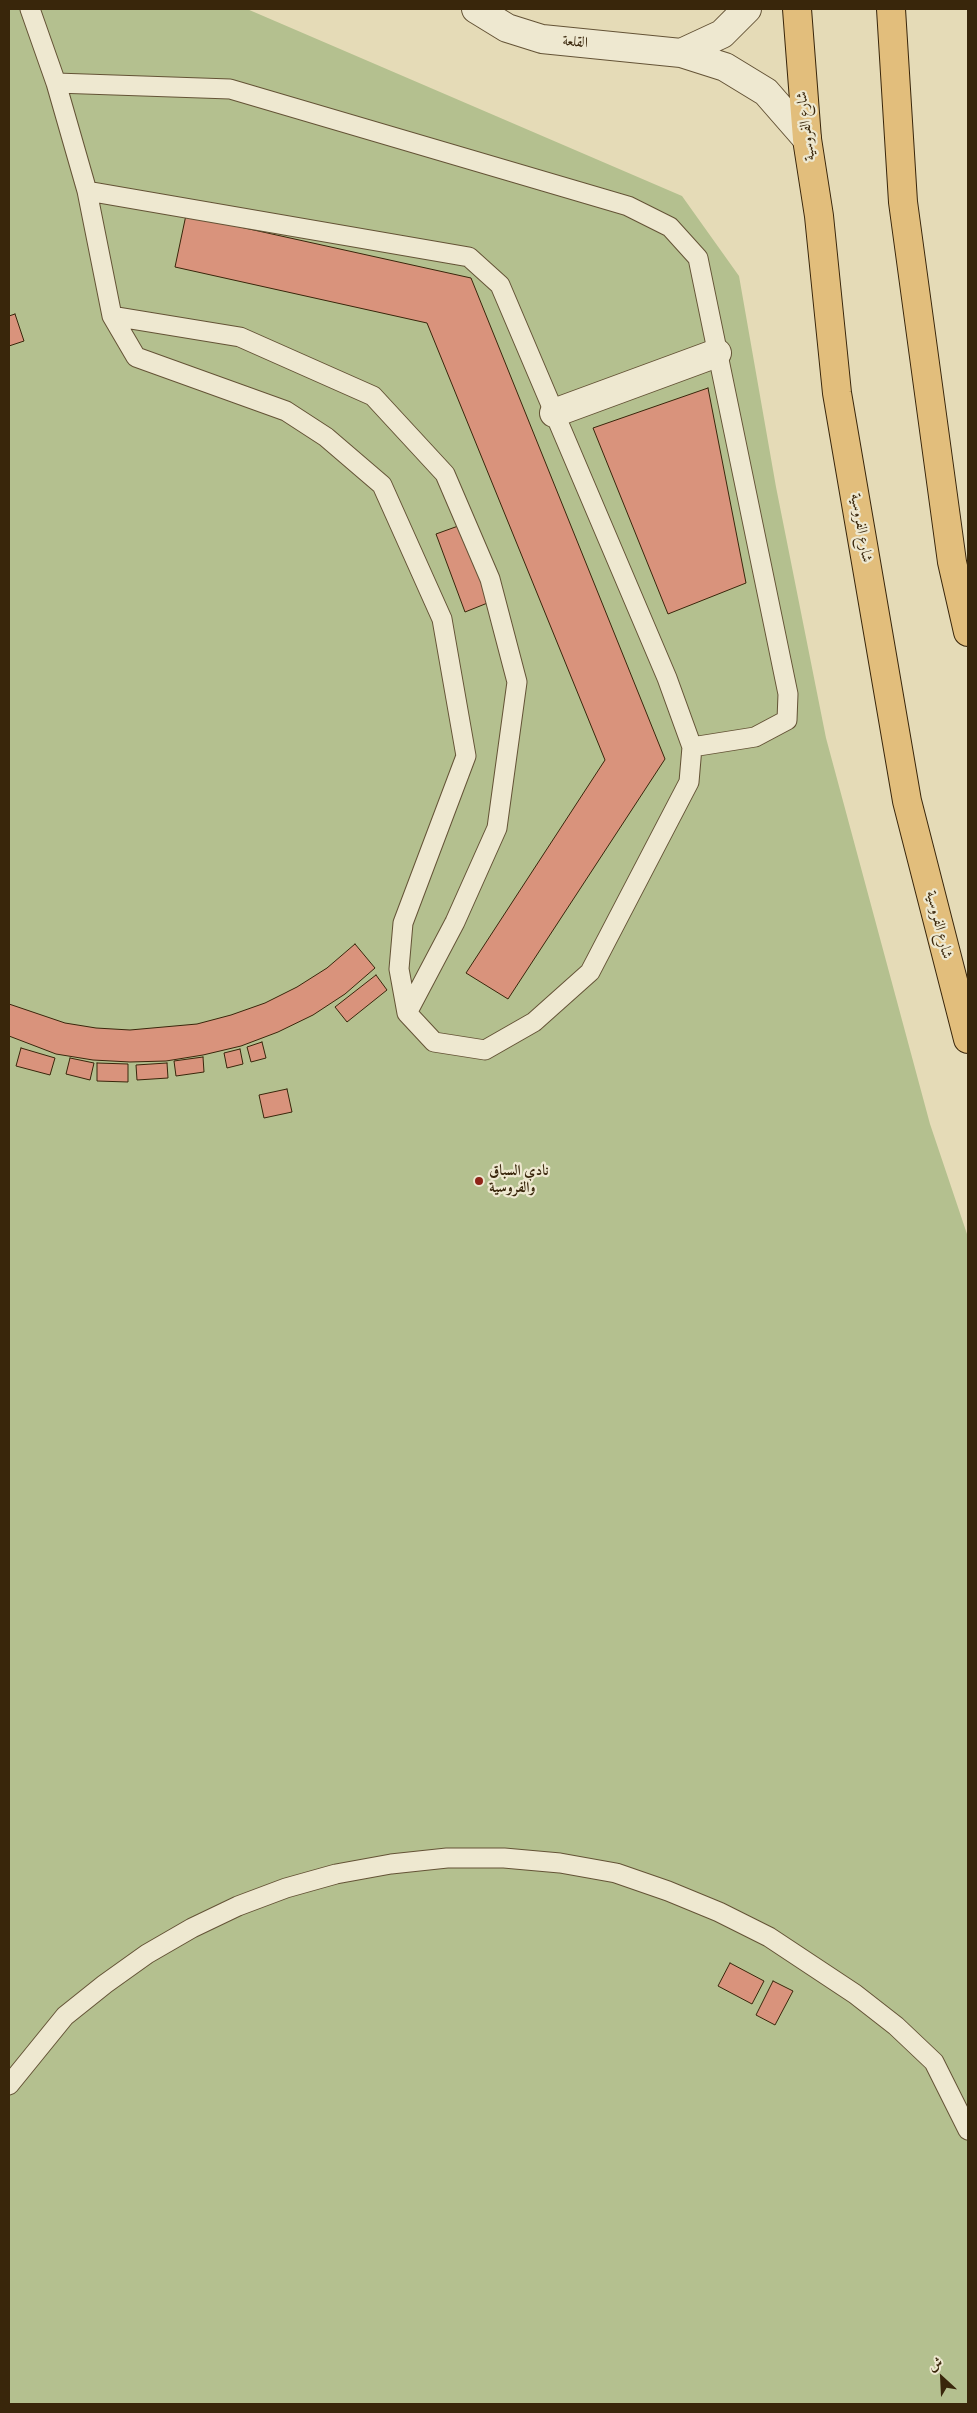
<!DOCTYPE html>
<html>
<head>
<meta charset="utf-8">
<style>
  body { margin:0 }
  #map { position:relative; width:977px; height:2413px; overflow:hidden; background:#e5dbb7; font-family:"IM FELL DW Pica",Amiri,serif }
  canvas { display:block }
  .frame { position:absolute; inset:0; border:10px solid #39260b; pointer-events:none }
  .north { position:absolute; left:917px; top:2353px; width:50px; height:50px; -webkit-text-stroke:4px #eee8d0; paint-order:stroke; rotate:335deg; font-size:14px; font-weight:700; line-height:20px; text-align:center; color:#39260b }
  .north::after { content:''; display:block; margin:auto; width:18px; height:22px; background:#39260b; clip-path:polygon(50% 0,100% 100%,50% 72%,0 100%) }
</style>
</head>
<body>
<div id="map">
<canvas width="977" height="2413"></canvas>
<div class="frame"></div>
<div class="north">ش</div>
</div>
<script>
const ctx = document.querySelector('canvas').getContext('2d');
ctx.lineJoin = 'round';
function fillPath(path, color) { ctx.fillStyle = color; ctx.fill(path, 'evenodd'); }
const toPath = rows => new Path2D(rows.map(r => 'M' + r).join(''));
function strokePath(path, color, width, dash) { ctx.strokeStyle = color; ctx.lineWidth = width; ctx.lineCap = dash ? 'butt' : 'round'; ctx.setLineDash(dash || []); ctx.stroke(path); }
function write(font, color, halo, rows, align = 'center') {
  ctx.font = font + ' "IM FELL DW Pica",Amiri,serif'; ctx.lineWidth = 4.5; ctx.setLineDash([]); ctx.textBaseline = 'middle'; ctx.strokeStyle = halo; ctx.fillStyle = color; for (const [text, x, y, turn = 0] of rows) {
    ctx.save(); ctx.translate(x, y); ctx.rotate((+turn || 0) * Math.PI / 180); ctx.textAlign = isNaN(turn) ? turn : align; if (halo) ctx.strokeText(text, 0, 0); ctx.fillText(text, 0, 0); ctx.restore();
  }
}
fillPath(toPath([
  [9,9,247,9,682,196,739,276,776,487,826,738,930,1124,968,1237,968,2404,9,2404]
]), '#b4c08f');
const building = toPath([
  [186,215,471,278,665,759,508,999,466,973,605,760,427,323,175,267,186,215],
  [15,314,24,341,9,346,9,316,15,314],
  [708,388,746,583,668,614,593,428,708,388],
  [461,525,490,602,465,612,436,534,461,525],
  [355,944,375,968,345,994,313,1015,278,1032,241,1046,203,1055,166,1061,130,1062,93,1060,56,1054,9,1036,9,1004,65,1023,96,1028,130,1030,197,1024,231,1015,265,1003,297,987,327,968,355,944],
  [376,975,387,990,347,1022,335,1007,376,975],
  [262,1042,266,1058,251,1062,247,1047,262,1042],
  [21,1048,55,1058,50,1075,16,1066,21,1048],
  [240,1049,243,1064,227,1068,224,1053,240,1049],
  [203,1057,204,1072,176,1076,174,1061,203,1057],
  [70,1058,94,1063,90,1080,66,1074,70,1058],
  [97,1063,128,1064,128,1082,97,1081,97,1063],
  [167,1063,168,1078,137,1080,136,1065,167,1063],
  [287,1089,292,1112,264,1118,259,1095,287,1089],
  [730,1963,764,1981,752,2004,718,1986,730,1963],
  [773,1981,793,1991,775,2025,756,2015,773,1981]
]);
fillPath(building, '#d9937c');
strokePath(building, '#39260b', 1);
const service = toPath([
  [30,9,56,83,87,191,112,316,136,357,286,411,326,437,382,485,442,619,466,756,403,923,399,969,407,1013,434,1042,485,1050,534,1022,590,972,689,782,692,747,667,678,500,285,469,257,87,191],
  [56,83,230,89,628,206,670,227,698,258,788,694,787,720,755,737,692,747],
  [112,316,240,337,373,396,445,474,490,579,517,682,497,828,455,922,407,1013],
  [9,2085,65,2016,105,1984,147,1954,192,1928,238,1906,286,1888,336,1874,391,1864,447,1858,504,1858,560,1863,616,1873,668,1891,719,1912,769,1937,855,1994,896,2026,934,2062,968,2130]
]);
const minor = toPath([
  [476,9,507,28,542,39,681,53,725,67,766,92,807,139],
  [681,53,722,34,747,9],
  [554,413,717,353]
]);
const trunk = toPath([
  [797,9,807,139,819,216,837,393,907,801,968,1039],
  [891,9,903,202,952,562,968,632]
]);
strokePath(service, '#645336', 21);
strokePath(minor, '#645336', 30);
strokePath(trunk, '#39260b', 30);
strokePath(service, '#eee8d0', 19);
strokePath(minor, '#eee8d0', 28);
strokePath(trunk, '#e2be7c', 28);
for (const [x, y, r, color] of [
  [479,1181,5,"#8f2418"]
]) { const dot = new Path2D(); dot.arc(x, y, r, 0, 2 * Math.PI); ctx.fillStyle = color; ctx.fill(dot); strokePath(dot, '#eee8d0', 2); }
write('15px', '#39260b', '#eee8d0', [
  ["القلعة",575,43,6],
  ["شارع الفروسية",807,126,-97],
  ["شارع الفروسية",860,528,80],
  ["شارع الفروسية",938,925,76]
]);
write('bold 15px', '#39260b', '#eee8d0', [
  ["نادي السباق",489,1172],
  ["والفروسية",489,1189]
], 'left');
</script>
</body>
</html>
